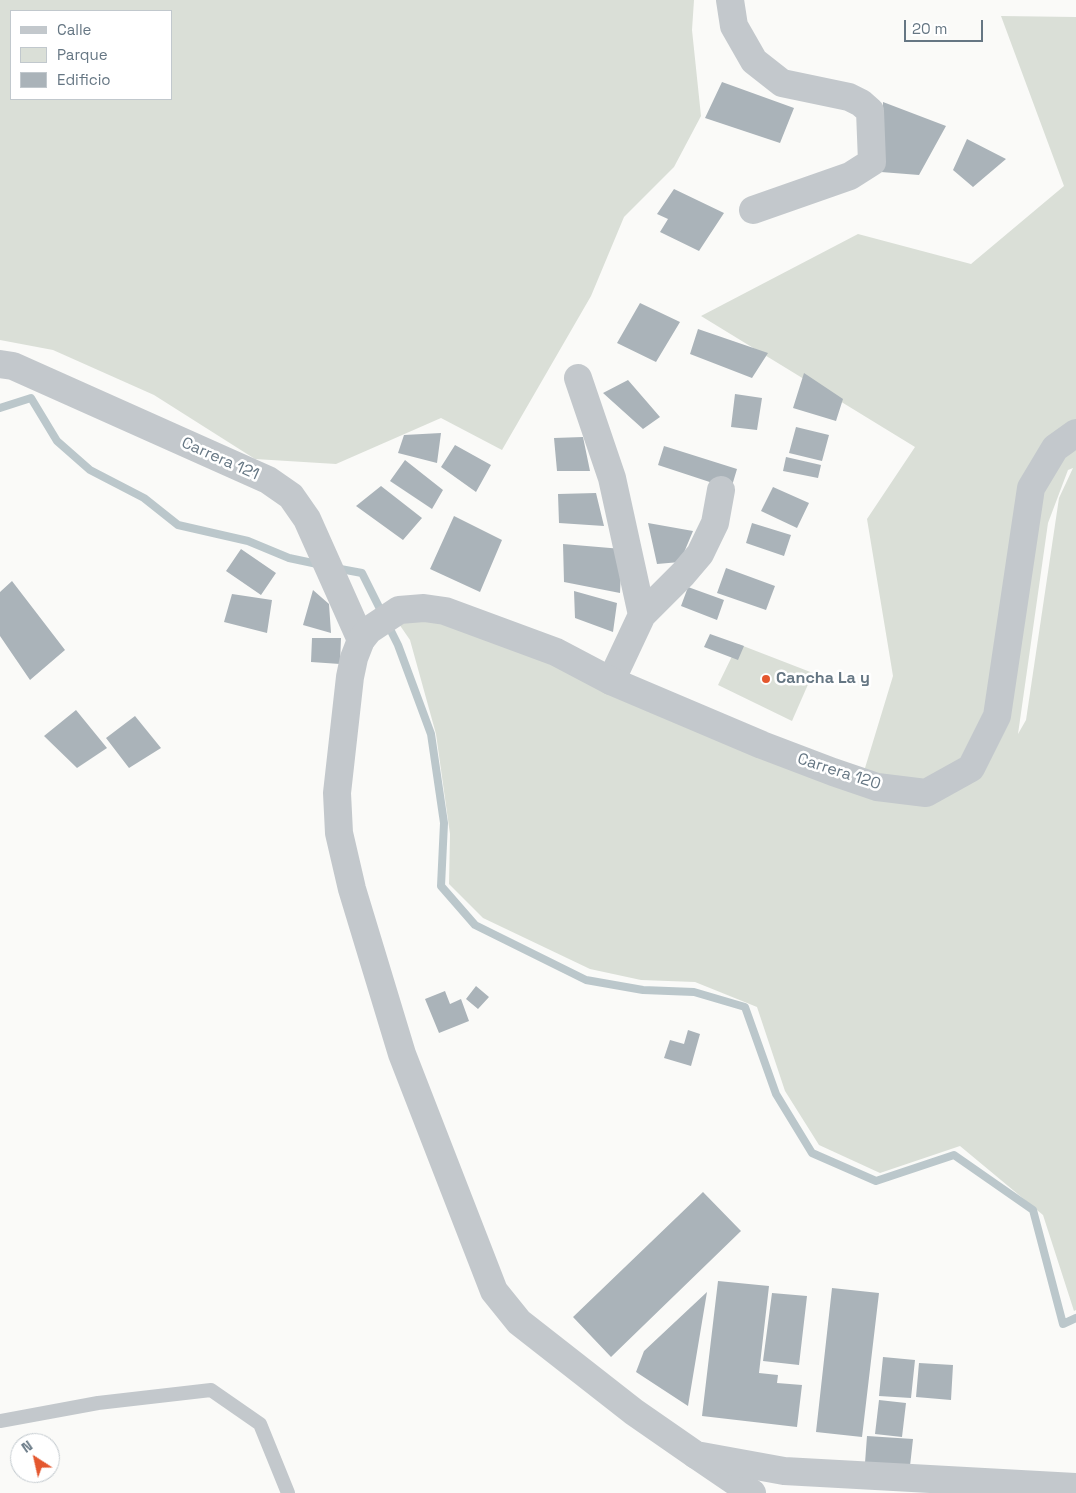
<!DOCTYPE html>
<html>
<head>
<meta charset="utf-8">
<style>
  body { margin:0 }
  #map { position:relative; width:1076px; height:1493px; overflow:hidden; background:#fafaf8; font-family:"Space Grotesk",sans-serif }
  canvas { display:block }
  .legend { position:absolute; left:10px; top:10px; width:162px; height:90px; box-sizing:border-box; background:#fff; border:1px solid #c1c8cd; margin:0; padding:6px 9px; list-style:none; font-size:15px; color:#657683 }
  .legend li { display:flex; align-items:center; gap:10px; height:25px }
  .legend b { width:25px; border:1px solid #c1c8cd }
  .north { position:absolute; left:10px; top:1433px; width:50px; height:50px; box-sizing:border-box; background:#fff; border:1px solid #c1c8cd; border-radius:50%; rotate:325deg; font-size:14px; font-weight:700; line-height:20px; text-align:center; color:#657683 }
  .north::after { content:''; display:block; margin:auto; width:18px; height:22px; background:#e4572e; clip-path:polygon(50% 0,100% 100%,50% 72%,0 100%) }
  .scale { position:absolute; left:904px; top:20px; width:79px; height:22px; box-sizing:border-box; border:2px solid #657683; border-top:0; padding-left:6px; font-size:15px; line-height:18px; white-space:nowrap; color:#657683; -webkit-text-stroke:4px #fff; paint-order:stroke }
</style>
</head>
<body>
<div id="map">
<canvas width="1076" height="1493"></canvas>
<ul class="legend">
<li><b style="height:6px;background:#c3c8cc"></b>Calle</li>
<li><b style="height:14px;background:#dadfd7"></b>Parque</li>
<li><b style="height:14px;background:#aab3b9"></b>Edificio</li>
</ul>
<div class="north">N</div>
<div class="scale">20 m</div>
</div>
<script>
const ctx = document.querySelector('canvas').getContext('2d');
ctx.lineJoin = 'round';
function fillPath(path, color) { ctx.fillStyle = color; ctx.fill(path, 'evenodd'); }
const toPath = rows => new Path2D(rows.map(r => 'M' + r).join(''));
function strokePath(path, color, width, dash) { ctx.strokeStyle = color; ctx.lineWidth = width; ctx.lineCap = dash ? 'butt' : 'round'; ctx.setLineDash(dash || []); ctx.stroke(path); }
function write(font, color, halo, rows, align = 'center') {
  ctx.font = font + ' "Space Grotesk",sans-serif'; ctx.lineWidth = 5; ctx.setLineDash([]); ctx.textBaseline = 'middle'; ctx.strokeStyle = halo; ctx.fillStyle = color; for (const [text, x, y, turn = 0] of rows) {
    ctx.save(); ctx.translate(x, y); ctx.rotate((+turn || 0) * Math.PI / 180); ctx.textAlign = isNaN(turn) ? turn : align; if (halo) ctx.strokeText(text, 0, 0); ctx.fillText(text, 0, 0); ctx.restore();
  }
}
fillPath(toPath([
  [0,0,694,0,692,30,701,116,674,167,624,217,591,296,502,450,441,418,336,464,255,459,154,395,53,350,0,340],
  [171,11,171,99,11,99,11,11],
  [1001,16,1076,17,1076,1310,1074,1311,1043,1215,960,1146,880,1173,819,1145,785,1091,757,1007,695,982,641,980,590,969,483,918,449,884,450,834,436,734,410,640,399,624,400,618,479,625,858,791,893,676,867,519,915,447,701,316,858,234,971,264,1064,186],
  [1073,468,1059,498,1026,720,1018,734,1048,523,1068,470],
  [738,644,813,673,792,721,718,685]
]), '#dadfd7');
strokePath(toPath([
  [0,408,31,398,57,441,90,470,144,498,178,525,248,541,289,558,322,565],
  [335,568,362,573,398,645,431,734,444,823,441,886,475,925,586,980,643,990,694,992,745,1007,776,1094,812,1153,876,1181,954,1155,1033,1210,1063,1324,1076,1318]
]), '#bbc7cb', 8);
fillPath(toPath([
  [722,82,794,108,780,143,705,118],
  [883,102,946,126,919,175,881,172],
  [967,139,1006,159,973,187,953,170],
  [674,189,724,213,699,251,660,232,668,219,657,214],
  [640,303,680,322,656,362,617,343],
  [698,329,768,353,752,378,690,354],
  [804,373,843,399,836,421,793,408],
  [628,380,660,417,643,429,603,393],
  [735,394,762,398,757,430,731,427],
  [796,427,829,435,822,461,789,453],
  [441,433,437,463,398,453,404,435],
  [583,437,590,471,557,471,554,438],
  [455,445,491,465,476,492,441,467],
  [664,446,737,469,731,489,658,465],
  [786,457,821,465,818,478,783,471],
  [405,460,443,490,432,509,390,481],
  [381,486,422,518,403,540,356,506],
  [773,487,809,503,797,528,761,511],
  [596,493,604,526,559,523,558,494],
  [454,516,502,540,480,592,430,569],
  [648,523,693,531,680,562,657,564],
  [752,523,791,535,784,556,746,543],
  [563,544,622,549,620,593,564,582],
  [241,549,276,573,261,595,226,571],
  [726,568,775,586,766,610,717,593],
  [12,581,65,650,30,680,0,636,0,592],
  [688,587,724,600,717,620,681,606],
  [313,590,329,604,331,633,303,625],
  [574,591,617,603,613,632,575,618],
  [232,594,272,600,267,633,224,622],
  [710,634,744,646,738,660,704,647],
  [312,638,341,638,340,664,311,662],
  [76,710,107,748,77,768,44,736],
  [135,716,161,748,129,768,106,738],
  [476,986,489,997,478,1009,466,999],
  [445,991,450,1004,461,999,469,1021,439,1033,425,999],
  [688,1030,700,1034,691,1066,664,1058,670,1040,684,1044],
  [703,1192,741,1231,611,1357,573,1317],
  [718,1281,769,1286,759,1373,778,1375,777,1383,802,1385,797,1427,702,1416],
  [832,1288,879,1293,862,1437,816,1432],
  [707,1292,688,1406,636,1372,644,1351],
  [772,1293,807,1296,799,1365,763,1361],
  [883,1357,915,1360,911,1398,879,1396],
  [919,1363,953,1365,951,1400,916,1397],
  [879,1400,906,1403,902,1437,875,1434],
  [867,1436,913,1439,910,1466,865,1463]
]), '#aab3b9');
strokePath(toPath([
  [0,1421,98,1403,211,1390,260,1424,288,1493]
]), '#c3c8cc', 14);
strokePath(toPath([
  [730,0,734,26,754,61,782,83,849,97,861,103,870,111,872,162,850,176,753,210],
  [0,364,13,366,268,480,291,496,307,519,361,640],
  [578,378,612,478,642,615],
  [611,681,642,615,683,574,700,554,715,523,721,490],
  [696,1455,752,1493]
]), '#c3c8cc', 28);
strokePath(toPath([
  [1076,433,1055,448,1031,488,997,716,971,768,926,793,877,787,833,772,762,745,611,681,556,652,445,611,424,608,399,610,369,630,361,640,354,658,350,677,337,793,339,833,352,889,402,1054,494,1291,519,1322,634,1412,696,1455,784,1471,1076,1487]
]), '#c3c8cc', 28);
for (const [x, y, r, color] of [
  [766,679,5,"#e4572e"]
]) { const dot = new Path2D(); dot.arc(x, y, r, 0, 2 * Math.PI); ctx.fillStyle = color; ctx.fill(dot); strokePath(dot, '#fff', 2); }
write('16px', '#657683', '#fff', [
  ["Carrera 121",220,459,24],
  ["Carrera 120",839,772,18]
]);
write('bold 16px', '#657683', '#fff', [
  ["Cancha La y",776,679]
], 'left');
</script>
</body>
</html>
